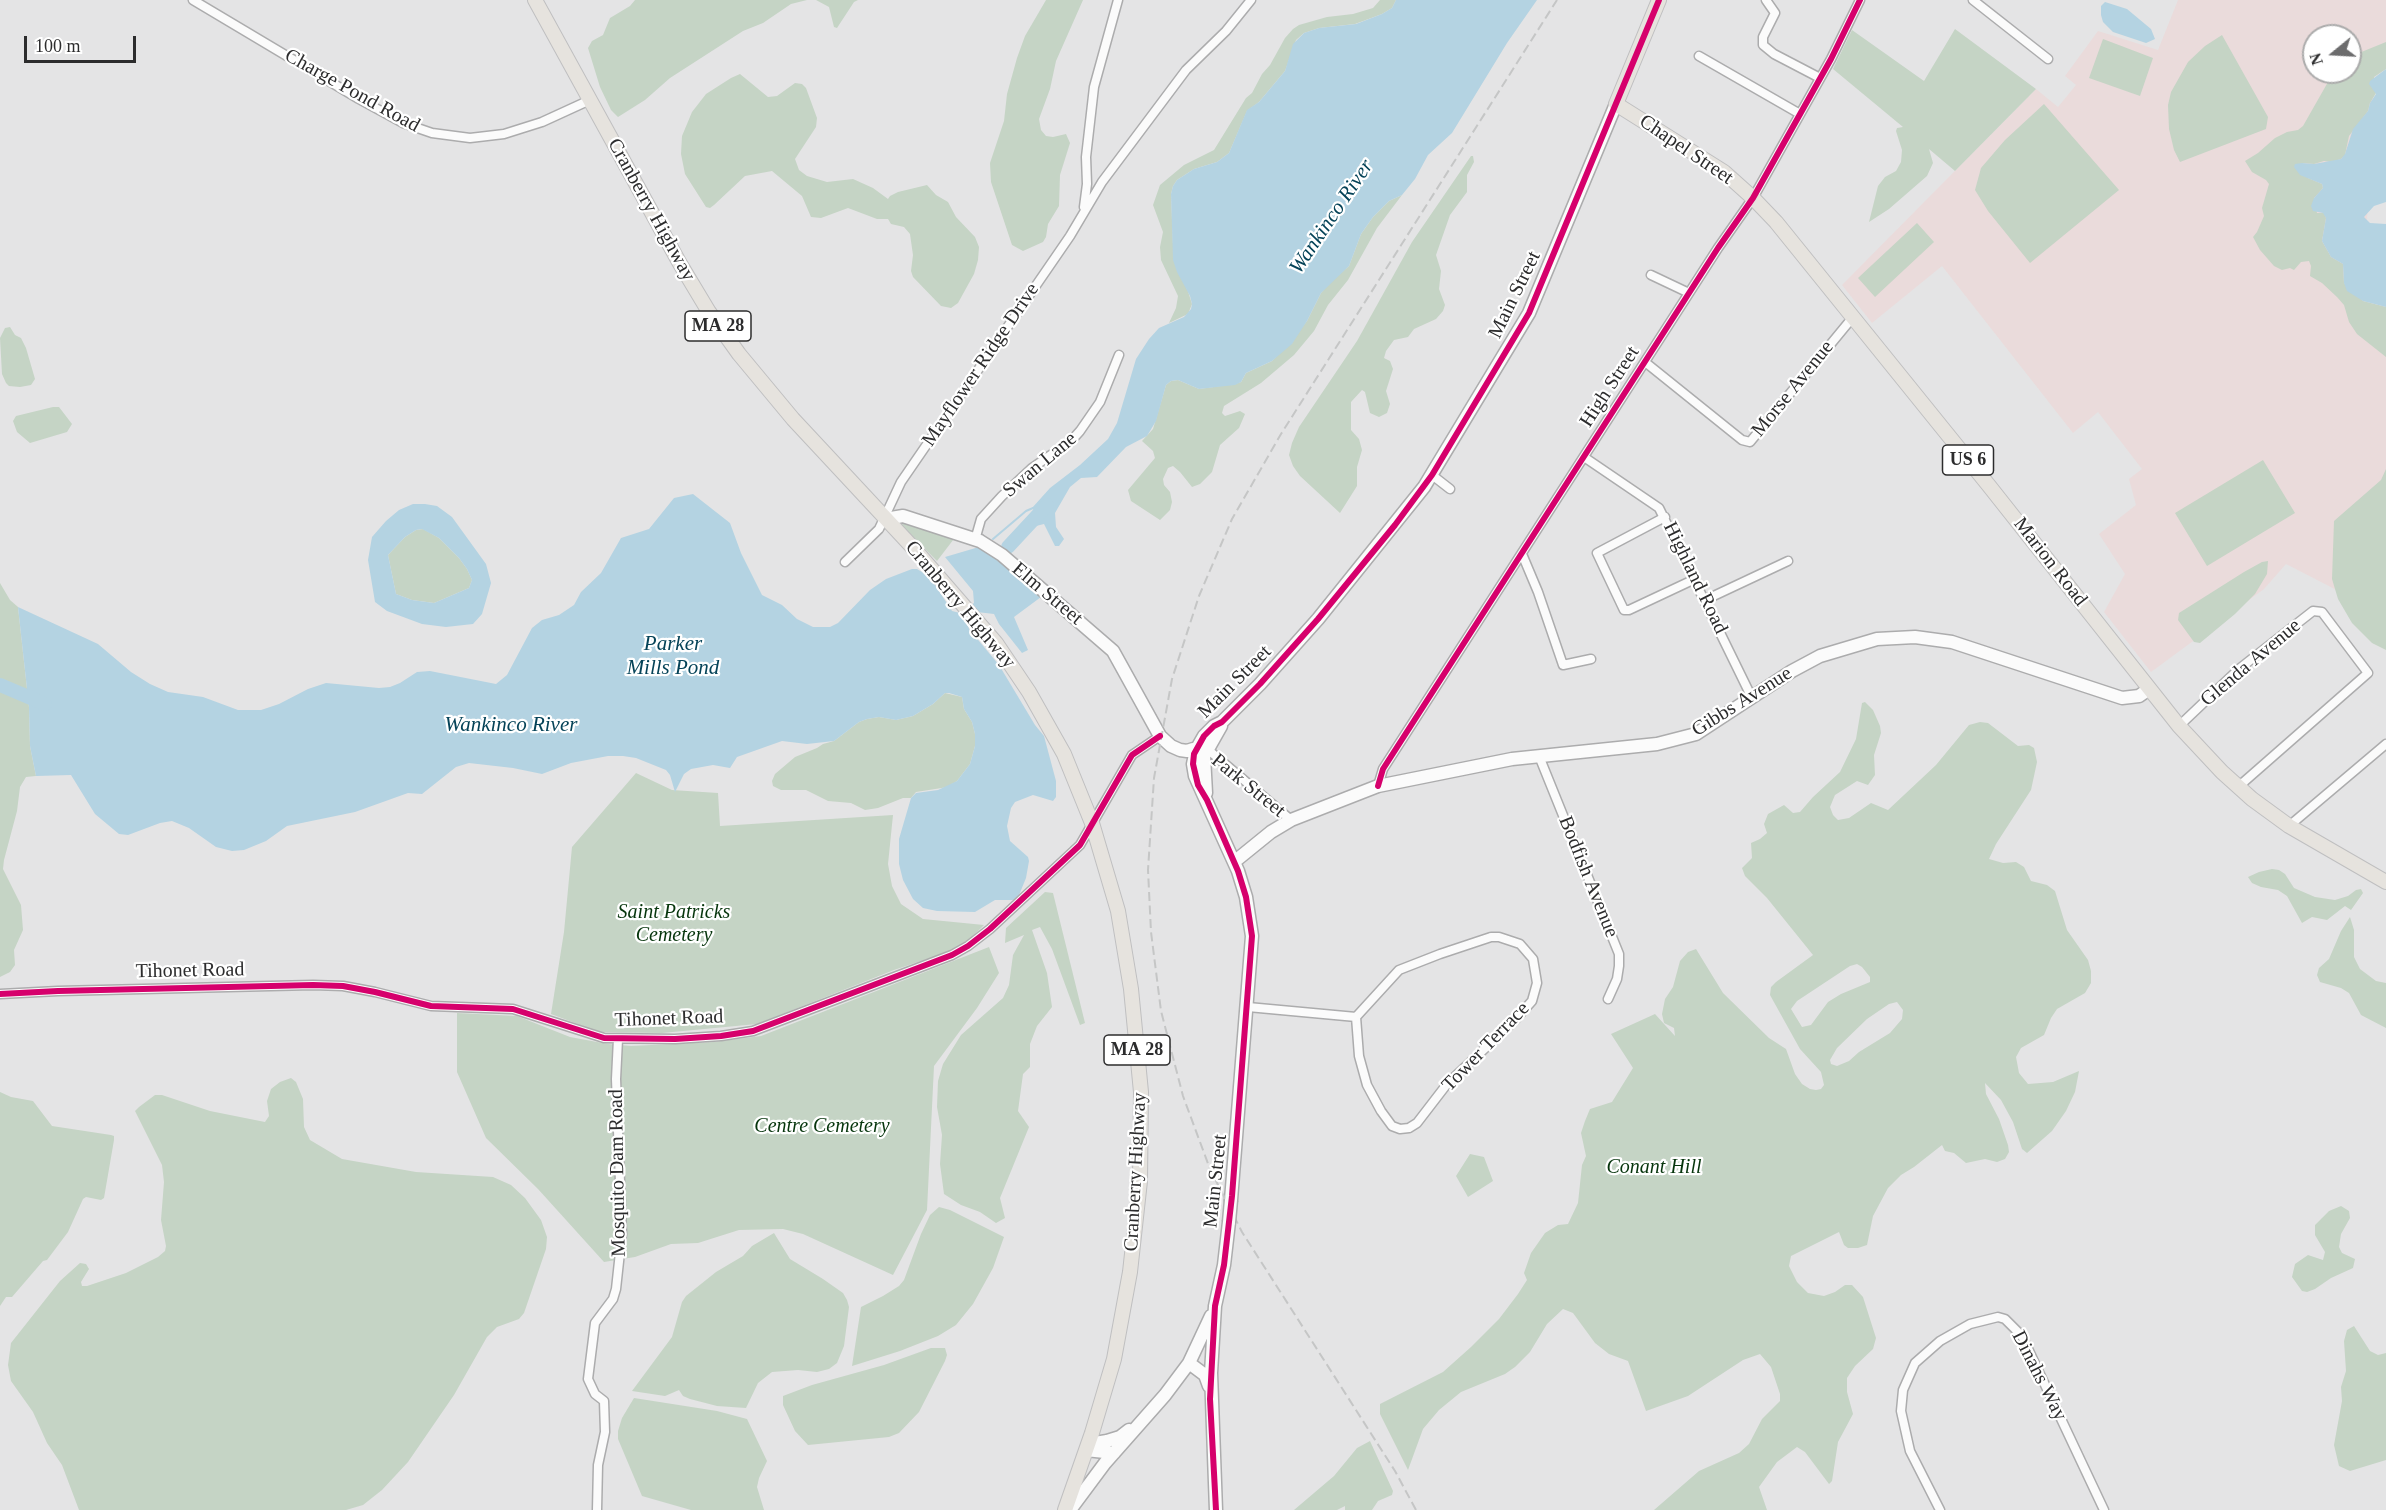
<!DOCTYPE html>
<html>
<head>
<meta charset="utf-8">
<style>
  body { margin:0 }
  #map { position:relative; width:2386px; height:1510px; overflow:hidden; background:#e4e4e5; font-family:Georgia,serif }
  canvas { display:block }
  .north { position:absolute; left:2302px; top:24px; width:60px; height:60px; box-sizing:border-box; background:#fff; border:2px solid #ababab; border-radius:50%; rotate:252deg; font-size:16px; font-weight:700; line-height:24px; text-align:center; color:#2c2c2d }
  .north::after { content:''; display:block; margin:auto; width:21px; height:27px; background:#6c6c6d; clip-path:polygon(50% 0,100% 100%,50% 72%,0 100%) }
  .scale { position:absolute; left:24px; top:36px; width:112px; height:27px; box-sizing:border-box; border:3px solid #2c2c2d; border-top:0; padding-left:8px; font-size:18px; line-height:21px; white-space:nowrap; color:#2c2c2d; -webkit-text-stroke:4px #fff; paint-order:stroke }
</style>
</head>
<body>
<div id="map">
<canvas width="2386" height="1510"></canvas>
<div class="north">N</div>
<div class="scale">100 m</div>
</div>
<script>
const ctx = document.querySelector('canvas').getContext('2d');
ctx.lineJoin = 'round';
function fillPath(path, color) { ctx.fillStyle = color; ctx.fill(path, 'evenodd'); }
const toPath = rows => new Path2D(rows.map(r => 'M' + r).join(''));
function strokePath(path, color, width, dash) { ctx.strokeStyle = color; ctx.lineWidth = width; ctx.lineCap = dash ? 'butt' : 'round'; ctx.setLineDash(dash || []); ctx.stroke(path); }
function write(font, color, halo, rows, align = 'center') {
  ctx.font = font + ' Georgia,serif'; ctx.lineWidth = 4.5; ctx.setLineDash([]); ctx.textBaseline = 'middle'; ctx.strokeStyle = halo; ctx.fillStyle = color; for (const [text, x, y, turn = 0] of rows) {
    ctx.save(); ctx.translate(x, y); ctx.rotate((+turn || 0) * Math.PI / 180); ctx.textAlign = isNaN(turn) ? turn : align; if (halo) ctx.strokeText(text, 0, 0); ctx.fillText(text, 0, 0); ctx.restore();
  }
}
fillPath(toPath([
  [2178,0,2386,0,2386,69,2374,77,2363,301,2386,307,2386,623,2358,601,2286,564,2264,589,2151,672,2104,612,2125,574,2099,534,2136,505,2129,479,2142,469,2098,412,2073,433,1942,266,1872,323,1842,285,2036,89,2058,107,2076,85,2065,76,2098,31,2158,50],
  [2314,36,2350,36,2350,72,2314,72]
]), '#eadbdb');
fillPath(toPath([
  [635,0,807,0,791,4,763,23,743,31,670,78,645,100,618,117,611,110,600,87,588,48,592,41,603,35,610,18,630,6],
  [816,0,858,0,854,2,837,28,834,27,829,7],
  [1046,0,1083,0,1056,61,1050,89,1039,119,1041,130,1046,136,1053,137,1066,134,1070,143,1060,175,1059,206,1048,224,1046,237,1043,242,1023,251,1012,245,991,182,990,163,1004,121,1007,94,1017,58,1025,36],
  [1380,0,1396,0,1392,8,1382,14,1355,24,1319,28,1304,33,1296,40,1285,71,1259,102,1247,111,1229,153,1217,162,1194,169,1177,180,1173,186,1171,194,1173,244,1192,304,1188,314,1169,323,1176,308,1178,296,1161,260,1160,247,1163,232,1153,205,1160,185,1184,165,1214,150,1246,98,1252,93,1262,74,1270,65,1285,38,1293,29,1299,25,1327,17,1353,14,1373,8],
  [1955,29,2036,89,1955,171,1929,149,1933,163,1927,176,1889,209,1869,222,1878,186,1885,177,1896,171,1901,162,1902,150,1896,131,1897,128,1903,127,1833,69,1852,30,1924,81],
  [2222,35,2268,117,2266,129,2180,162,2174,150,2169,129,2168,105,2171,92,2188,62,2205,46],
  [2103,39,2153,58,2140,96,2089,78],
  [2386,42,2386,69,2374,77,2376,93,2370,103,2368,111,2349,136,2345,155,2341,159,2331,162,2324,161,2314,164,2302,163,2308,178,2322,184,2323,188,2314,198,2317,213,2324,213,2326,218,2322,241,2331,257,2343,264,2344,283,2363,301,2386,307,2386,357,2357,334,2349,322,2344,305,2337,297,2322,283,2310,276,2311,266,2309,261,2301,262,2294,270,2290,268,2282,270,2274,266,2260,250,2253,237,2257,232,2264,216,2262,208,2269,184,2266,180,2252,172,2245,161,2258,153,2275,138,2287,132,2298,130,2303,126,2332,75,2336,72,2350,72,2350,59,2354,55],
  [740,74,768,97,777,96,795,83,802,84,806,88,817,118,816,127,795,159,799,170,807,176,827,182,853,179,873,188,888,199,890,196,898,192,927,185,936,195,948,202,956,217,975,237,979,247,978,260,974,274,958,303,951,308,941,306,913,277,911,271,913,255,910,234,904,227,891,224,888,219,877,219,848,208,821,218,811,217,802,196,772,171,745,176,714,205,710,208,706,207,685,174,681,154,682,136,692,112,706,94,731,78],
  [2044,104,2119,190,2030,263,1988,211,1975,190,1981,168,2005,140],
  [1471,156,1473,156,1474,162,1467,175,1467,192,1450,215,1436,255,1441,271,1439,289,1445,305,1443,311,1436,319,1414,329,1408,337,1394,340,1386,351,1384,358,1390,361,1393,369,1386,391,1390,404,1387,413,1379,417,1370,413,1365,392,1362,390,1351,402,1351,430,1359,439,1362,450,1357,467,1357,486,1340,513,1300,476,1293,466,1289,455,1292,443,1299,427,1357,341,1412,242],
  [1402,195,1377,228,1348,280,1328,305,1314,331,1294,355,1261,383,1224,406,1222,413,1225,416,1240,411,1245,414,1239,428,1220,445,1212,472,1200,484,1192,487,1180,472,1173,466,1168,468,1163,479,1164,485,1170,492,1172,502,1170,510,1160,520,1131,501,1128,490,1155,458,1153,451,1142,441,1153,429,1166,385,1171,381,1178,380,1199,389,1235,384,1241,382,1246,373,1272,361,1307,321,1321,293,1329,283,1349,266,1361,234,1373,217,1389,201],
  [1917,223,1934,242,1875,297,1858,278],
  [10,327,15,335,21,338,26,348,35,379,31,385,20,387,9,386,6,383,2,374,0,338,5,328],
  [53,407,59,407,72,424,67,432,30,443,17,432,13,421,16,416],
  [2263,460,2295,513,2207,566,2175,513],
  [2386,469,2386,650,2372,643,2352,623,2338,599,2332,579,2334,521,2381,480],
  [892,516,960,531,937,561],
  [423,529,439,538,459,558,467,569,472,580,469,588,434,603,412,600,396,594,388,555,405,537,416,530],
  [2268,561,2267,574,2255,594,2235,614,2200,643,2194,642,2178,620,2179,613,2244,572,2262,562],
  [0,583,10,600,18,607,29,707,30,746,36,776,26,777,20,787,17,811,4,860,3,869,21,905,23,930,14,950,15,965,10,972,0,977],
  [945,693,962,697,964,709,972,722,975,734,975,746,970,764,957,781,948,787,916,792,911,798,903,798,878,808,865,810,851,803,828,801,806,790,781,790,773,786,772,781,775,774,795,757,817,748,823,744,834,741,859,722,867,719,879,717,896,720,913,716,933,704],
  [1865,702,1873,710,1880,726,1881,733,1874,755,1875,775,1868,785,1857,781,1835,795,1830,807,1833,815,1838,820,1849,818,1871,803,1888,810,1936,765,1969,725,1980,722,1988,723,2018,746,2029,745,2034,748,2037,762,2031,790,1996,844,1989,859,2003,863,2016,862,2024,867,2031,881,2047,885,2055,891,2067,930,2088,960,2091,971,2091,983,2085,993,2057,1009,2051,1018,2044,1035,2021,1048,2016,1057,2019,1073,2028,1084,2053,1082,2079,1071,2075,1092,2066,1111,2052,1131,2027,1153,2022,1149,2013,1122,2001,1100,1985,1083,1986,1094,1999,1119,2008,1145,2009,1152,2005,1159,1997,1162,1985,1159,1966,1163,1954,1153,1945,1151,1942,1145,1914,1167,1901,1175,1888,1188,1873,1216,1867,1245,1858,1248,1848,1248,1844,1245,1839,1232,1791,1256,1789,1266,1797,1282,1808,1293,1824,1296,1835,1292,1845,1285,1852,1285,1863,1297,1876,1338,1873,1349,1855,1366,1847,1378,1847,1392,1853,1414,1838,1442,1832,1481,1829,1484,1805,1452,1797,1447,1777,1462,1759,1487,1767,1510,1654,1510,1699,1471,1739,1453,1749,1444,1762,1419,1780,1401,1780,1394,1771,1367,1760,1354,1743,1360,1688,1396,1646,1411,1628,1361,1609,1354,1595,1343,1573,1313,1563,1309,1547,1324,1530,1352,1515,1367,1505,1374,1461,1392,1439,1410,1423,1429,1408,1470,1380,1414,1380,1404,1443,1372,1471,1347,1499,1319,1518,1294,1527,1280,1524,1273,1531,1253,1545,1233,1558,1225,1568,1224,1578,1203,1582,1165,1586,1156,1581,1133,1585,1121,1590,1109,1612,1102,1633,1068,1611,1034,1655,1014,1675,1036,1674,1028,1664,1023,1662,1014,1665,999,1673,987,1680,961,1688,952,1696,949,1723,993,1769,1038,1786,1049,1795,1074,1802,1084,1810,1089,1816,1090,1821,1089,1824,1085,1821,1072,1800,1049,1770,995,1771,987,1776,982,1813,955,1767,898,1745,876,1742,868,1752,858,1751,843,1760,839,1767,833,1764,824,1768,814,1784,805,1793,813,1800,812,1813,797,1840,772,1856,739,1862,703],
  [1857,964,1862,967,1870,977,1870,982,1841,994,1828,1002,1811,1025,1802,1027,1791,1009,1797,1001,1850,966],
  [1897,1002,1903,1010,1902,1019,1890,1033,1859,1052,1849,1061,1837,1066,1831,1064,1830,1060,1837,1048,1867,1019,1889,1004],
  [636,773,672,790,718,793,720,826,893,815,888,864,892,886,901,904,923,919,984,925,972,937,951,951,894,970,757,1024,662,1033,599,1032,551,1014,564,932,572,847],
  [2272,869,2279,870,2285,874,2294,888,2315,897,2335,900,2348,896,2356,890,2361,889,2363,893,2351,910,2345,906,2327,920,2312,917,2302,923,2287,896,2278,890,2261,887,2252,883,2248,877,2259,872],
  [1045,892,1053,893,1085,1023,1080,1025,1052,949,1040,927,1032,930,1047,973,1052,1007,1037,1026,1030,1044,1030,1067,1023,1074,1018,1111,1029,1127,1000,1198,1005,1218,996,1223,980,1212,961,1205,944,1194,940,1164,942,1135,937,1107,938,1081,943,1064,961,1035,1003,998,1009,985,1013,955,1024,935,1005,943,1006,928],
  [2350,917,2354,930,2354,957,2360,969,2376,981,2386,983,2386,1028,2361,1015,2349,993,2341,988,2320,982,2317,975,2319,968,2329,959,2341,931],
  [989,947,999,973,977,1008,934,1066,927,1210,893,1275,803,1234,783,1229,739,1230,698,1243,671,1244,635,1257,604,1262,538,1189,486,1138,457,1072,457,1013,517,1016,570,1037,608,1044,631,1046,713,1042,761,1036],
  [291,1078,296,1082,303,1099,304,1127,310,1140,342,1159,416,1172,493,1177,511,1185,525,1198,541,1220,547,1237,546,1249,524,1313,519,1319,497,1327,487,1337,454,1395,408,1462,382,1490,363,1505,346,1510,79,1510,62,1465,47,1443,33,1412,11,1381,8,1365,11,1343,60,1281,80,1263,86,1264,89,1269,81,1282,82,1286,87,1286,126,1273,158,1257,165,1251,166,1246,161,1220,164,1182,162,1165,135,1111,139,1107,155,1095,162,1095,210,1111,265,1122,269,1116,267,1101,271,1089,280,1082],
  [0,1092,11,1097,33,1101,52,1126,111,1135,114,1136,114,1140,104,1198,101,1200,86,1197,83,1199,68,1232,47,1260,43,1261,12,1297,6,1297,0,1306],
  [1470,1154,1484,1157,1493,1181,1468,1197,1456,1176],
  [2341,1206,2349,1211,2350,1218,2341,1234,2339,1247,2342,1253,2355,1259,2353,1268,2331,1278,2315,1289,2307,1292,2302,1291,2292,1277,2295,1264,2308,1255,2323,1260,2325,1252,2315,1235,2315,1225,2329,1211],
  [939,1207,950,1210,1004,1237,993,1268,973,1304,956,1325,938,1336,900,1351,852,1366,861,1307,883,1296,899,1286,904,1280,921,1234,930,1215],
  [774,1233,790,1259,823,1279,843,1293,847,1300,849,1307,844,1346,837,1363,829,1369,817,1372,798,1370,772,1372,758,1383,746,1408,717,1406,690,1399,683,1396,679,1390,665,1396,632,1391,672,1337,682,1302,686,1296,716,1272,743,1256,752,1246],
  [2354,1326,2370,1351,2378,1355,2386,1353,2386,1460,2350,1471,2339,1466,2334,1445,2342,1401,2341,1387,2346,1371,2344,1341,2347,1330],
  [931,1348,945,1348,947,1355,945,1361,919,1412,899,1433,889,1437,808,1445,795,1431,783,1405,783,1396,812,1385,884,1365],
  [634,1398,717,1411,747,1419,767,1461,759,1478,757,1487,764,1510,691,1510,642,1496,618,1439,618,1431,622,1418],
  [1370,1441,1393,1491,1392,1495,1378,1501,1372,1510,1345,1510,1345,1506,1337,1510,1294,1510,1334,1476,1357,1448]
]), '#c5d4c5');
fillPath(toPath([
  [1396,0,1537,0,1507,43,1452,133,1428,155,1415,179,1402,195,1389,201,1373,217,1361,234,1349,266,1321,293,1307,321,1292,344,1272,361,1246,373,1241,382,1235,385,1199,389,1178,380,1171,381,1166,385,1156,421,1147,436,1126,447,1097,477,1081,478,1070,487,1055,513,1056,527,1064,539,1059,546,1055,546,1044,524,1032,527,1037,514,1032,508,1050,488,1080,465,1108,439,1117,423,1136,359,1149,339,1159,328,1184,317,1191,309,1192,304,1190,296,1177,272,1173,260,1171,194,1173,186,1177,180,1194,169,1217,162,1229,153,1247,110,1259,102,1285,71,1293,44,1304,33,1319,28,1356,24,1382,14,1392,8],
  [2105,2,2127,9,2151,29,2155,39,2146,43,2113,32,2103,22,2101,15,2101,6],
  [2386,69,2386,202,2374,206,2364,217,2370,223,2386,224,2386,307,2363,301,2347,291,2344,283,2343,264,2331,257,2322,241,2326,218,2323,213,2313,211,2311,206,2314,198,2323,188,2322,184,2300,175,2294,167,2295,164,2302,163,2314,164,2341,159,2345,154,2353,129,2368,111,2370,103,2376,94,2369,84,2370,81],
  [693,494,730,523,741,553,762,595,782,605,797,619,813,627,830,627,838,623,870,590,886,579,912,569,917,569,922,572,933,582,952,611,960,613,974,603,973,591,945,557,979,547,987,550,1041,597,1014,617,1028,650,1022,653,999,624,994,614,977,612,967,620,969,629,999,665,1035,725,1044,736,1056,781,1056,797,1053,801,1033,795,1015,802,1011,808,1007,826,1010,841,1028,857,1029,861,1026,878,1017,900,995,900,975,912,937,911,923,908,913,899,903,880,899,864,899,839,911,798,916,793,938,790,957,781,970,764,975,746,975,734,972,722,964,709,962,697,949,693,945,693,933,704,913,716,896,720,879,717,867,719,859,722,834,741,807,744,782,741,737,757,730,768,713,765,691,769,684,774,675,792,670,775,666,770,636,758,623,756,608,756,571,763,542,774,513,768,469,763,456,767,422,794,408,793,355,812,287,826,266,841,244,850,232,851,216,847,189,828,172,821,160,823,128,835,119,834,95,814,71,775,36,776,30,746,29,707,18,607,98,644,131,672,150,684,168,692,203,697,238,710,261,710,279,704,308,689,326,683,379,688,390,687,400,683,417,672,430,671,496,684,507,675,532,628,542,620,559,615,574,605,581,592,601,573,621,538,649,529,674,498],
  [413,504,425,504,437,506,452,517,486,564,491,583,482,614,473,624,446,627,422,624,387,611,375,602,368,560,372,537,386,521,399,510],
  [422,529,439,538,459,558,467,569,472,580,469,588,434,603,412,600,396,594,388,555,405,537,416,530]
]), '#b4d3e2');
strokePath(toPath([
  [993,539,1026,511,1033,508]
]), '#b4d3e2', 2);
strokePath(toPath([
  [1008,547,1047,505],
  [0,685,45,704]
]), '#b4d3e2', 14);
const street = toPath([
  [193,0,359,99,403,123,432,133,470,138,504,134,542,122,590,100],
  [1766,0,1775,13,1763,37,1763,45,1774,54,1820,78],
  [1973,0,2048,59],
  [1699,56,1800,114],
  [1084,207,1087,184,1086,157,1094,87,1118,0],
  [1651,275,1689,293],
  [1645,362,1742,440,1750,442,1853,317],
  [1584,457,1659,508,1752,698],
  [1432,475,1450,489],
  [1665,517,1597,553,1605,570,1624,610,1629,610,1695,579],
  [975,540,981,519,1002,496,1032,468,1071,441,1080,431,1100,402,1119,355],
  [1522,554,1538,592,1563,665,1591,659],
  [845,562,879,529,901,482,1070,236,1102,182,1186,70,1226,31,1251,0],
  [1705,600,1788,561],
  [2179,726,2239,669,2313,611,2322,612,2368,673,2238,787],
  [1205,752,1212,753,1291,820],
  [1539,756,1619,954,1619,966,1617,979,1608,999],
  [1378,786,1383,769,1718,248,1753,198,1831,59,1860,0],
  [2289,826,2386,744],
  [1491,937,1499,937,1520,944,1533,959,1537,983,1532,1001,1514,1021,1447,1084,1417,1123,1409,1128,1400,1129,1392,1126,1381,1111,1367,1085,1359,1056,1356,1017,1399,970,1440,954,1491,937],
  [0,994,58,991,313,985,343,986,375,992,431,1006,513,1009,604,1038,675,1039,721,1036,753,1031,952,955,968,946,990,929,1080,845,1132,755,1160,736],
  [1248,1007,1356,1017],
  [597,1510,598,1465,605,1432,604,1401,595,1394,588,1379,595,1323,613,1299,616,1289,622,1234,616,1079,618,1039],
  [1940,1510,1910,1451,1901,1411,1903,1390,1915,1363,1940,1341,1970,1324,1998,1317,2005,1319,2022,1336,2104,1510]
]);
const secondary = toPath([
  [885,519,903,516,980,541,1002,555,1113,651,1160,736,1171,746,1180,750,1187,751,1193,749,1205,752],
  [1206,793,1204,756,1221,726],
  [1234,862,1271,832,1291,820,1378,786,1512,759,1657,744,1696,734,1792,671,1820,656,1877,639,1915,637,1952,642,2122,698,2139,696,2149,689],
  [1231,1200,1252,936,1246,897,1238,871,1195,776,1193,764,1196,750,1204,736,1214,726,1222,722,1260,684,1318,619,1424,487,1529,313,1616,104],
  [1189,1363,1205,1375,1209,1386],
  [1089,1444,1107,1441,1120,1437,1129,1430],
  [1086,1450,1114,1453],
  [1070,1510,1105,1463,1165,1395,1189,1363,1211,1316],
  [1216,1510,1211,1373,1215,1306,1224,1265,1229,1222]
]);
const primary = toPath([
  [535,0,679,262,709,312,739,354,793,419,917,552,996,643,1029,692,1064,754,1092,823,1118,911,1131,989,1141,1092,1140,1181,1130,1272,1114,1359,1092,1433,1065,1510],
  [1659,0,1616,104,1724,172,1753,198,1776,222,1990,487,2179,726,2222,772,2252,799,2289,826,2386,882]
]);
strokePath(street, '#acacad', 11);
strokePath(secondary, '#acacad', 15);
strokePath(primary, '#bfbfc0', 16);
strokePath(street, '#fbfbfb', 8);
strokePath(secondary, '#fbfbfb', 12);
strokePath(primary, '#e6e3de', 14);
strokePath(toPath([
  [1416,1510,1395,1471,1242,1232,1210,1169,1183,1096,1161,1011,1151,932,1148,870,1154,778,1172,679,1199,596,1232,519,1281,434,1557,0]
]), '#c5c6c6', 2, [9, 4.5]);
const secondaryBridge = toPath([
  [1229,1222,1231,1200]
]);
strokePath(secondaryBridge, '#acacad', 15, []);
strokePath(secondaryBridge, '#fbfbfb', 12);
strokePath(toPath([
  [1378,786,1383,769,1718,248,1753,198,1831,59,1860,0],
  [0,994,58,991,313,985,343,986,375,992,431,1006,513,1009,604,1038,675,1039,721,1036,753,1031,952,955,968,946,990,929,1080,845,1132,755,1160,736],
  [1216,1510,1210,1399,1215,1306,1224,1265,1232,1196,1252,936,1246,897,1238,871,1207,800,1198,785,1193,764,1194,754,1204,736,1214,726,1222,722,1260,684,1318,619,1395,525,1432,475,1529,313,1659,0]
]), '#d6006c', 6);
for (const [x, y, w] of [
  [718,326,66],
  [1968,460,51],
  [1137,1050,66]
]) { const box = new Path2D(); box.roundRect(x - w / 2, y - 15, w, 30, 4.5); ctx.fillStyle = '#fff'; ctx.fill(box); strokePath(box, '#2c2c2d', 1.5); }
write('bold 18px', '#2c2c2d', null, [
  ["MA 28",718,326],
  ["US 6",1968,460],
  ["MA 28",1137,1050]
]);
write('20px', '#2c2c2d', '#fff', [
  ["Charge Pond Road",352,91,29],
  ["Chapel Street",1686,150,34],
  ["Cranberry Highway",651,210,61],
  ["Main Street",1515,295,-64],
  ["Mayflower Ridge Drive",981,365,-56],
  ["High Street",1610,387,-57],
  ["Morse Avenue",1793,389,-51],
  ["Swan Lane",1040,465,-40],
  ["Marion Road",2050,562,52],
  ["Highland Road",1695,578,64],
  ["Elm Street",1047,594,40],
  ["Cranberry Highway",960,605,50],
  ["Glenda Avenue",2251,663,-40],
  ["Main Street",1235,682,-45],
  ["Gibbs Avenue",1742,702,-32],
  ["Park Street",1248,786,39],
  ["Bodfish Avenue",1588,877,68],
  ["Tihonet Road",190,971,-1],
  ["Tihonet Road",669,1019,-2],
  ["Tower Terrace",1486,1047,-46],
  ["Cranberry Highway",1136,1172,-87],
  ["Mosquito Dam Road",618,1173,-91],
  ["Main Street",1216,1181,-84],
  ["Dinahs Way",2039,1376,63]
]);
write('italic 20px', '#06350c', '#fff', [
  ["Saint Patricks",674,913],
  ["Cemetery",674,936],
  ["Centre Cemetery",822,1127],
  ["Conant Hill",1654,1168]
]);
write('italic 21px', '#054358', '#fff', [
  ["Wankinco River",1332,217,-56],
  ["Parker",673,644],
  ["Mills Pond",673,668],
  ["Wankinco River",511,725]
]);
</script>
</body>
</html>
